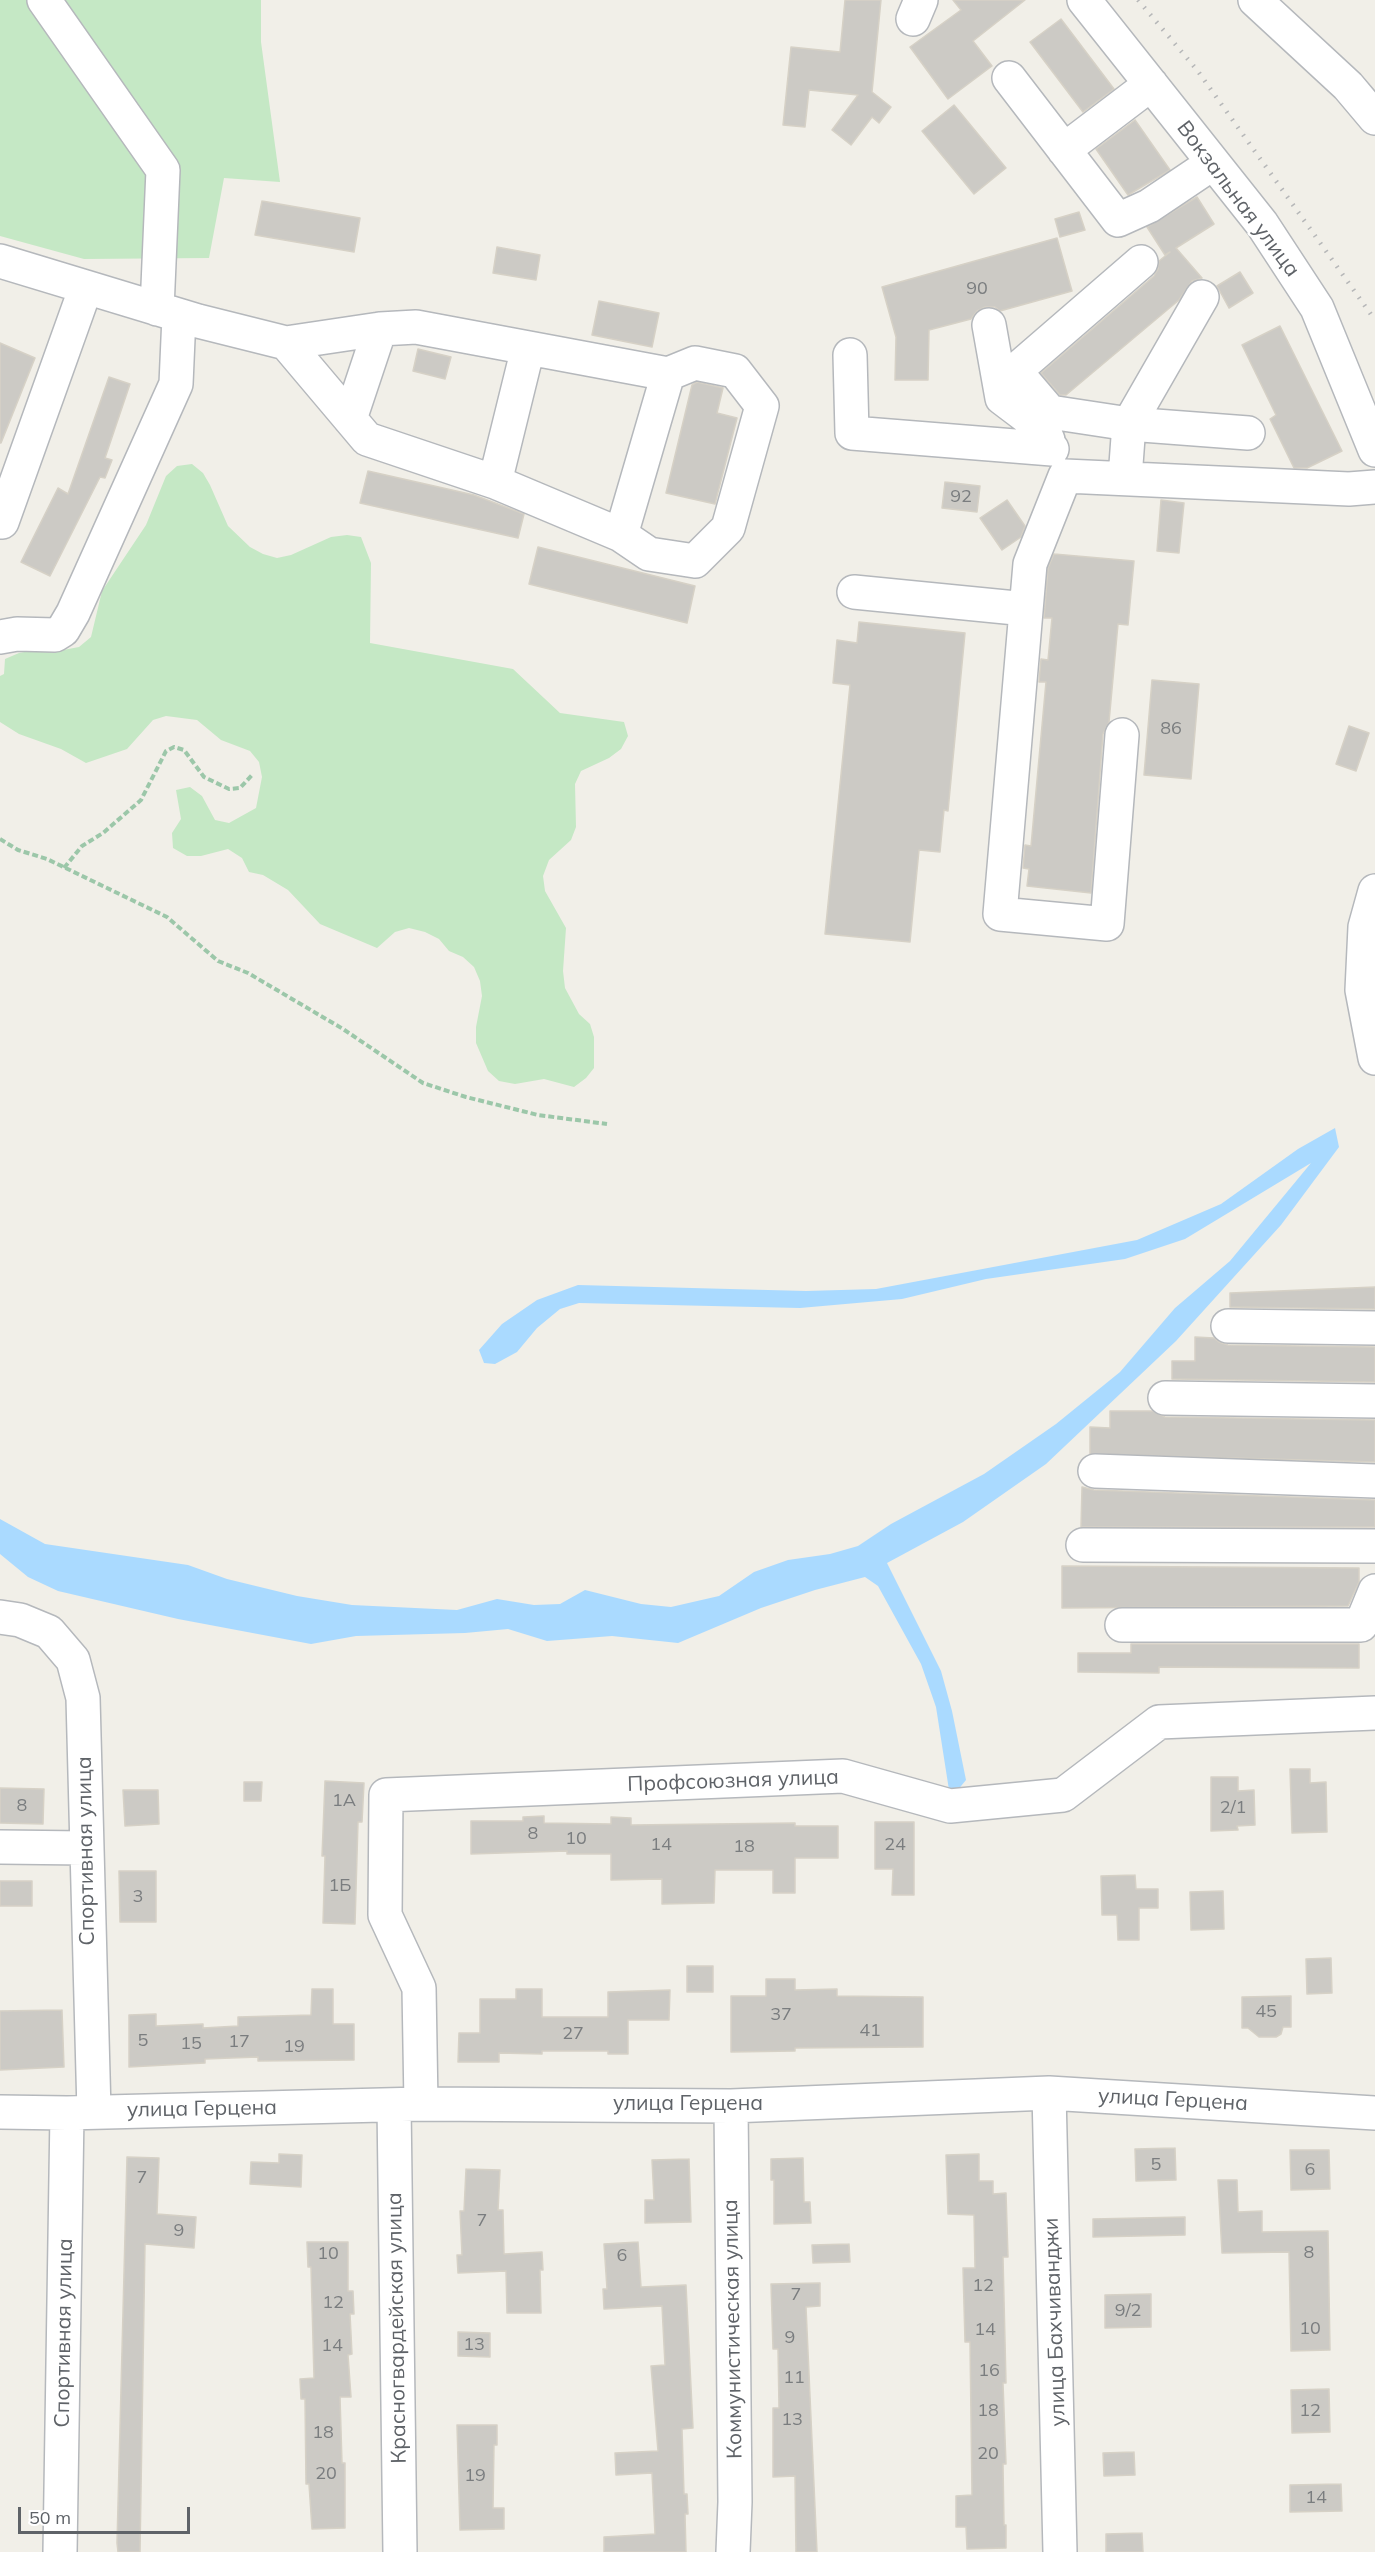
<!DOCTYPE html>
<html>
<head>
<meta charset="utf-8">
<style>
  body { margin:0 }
  #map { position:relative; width:1375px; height:2552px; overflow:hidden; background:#f1efe8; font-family:Mulish,sans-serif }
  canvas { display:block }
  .scale { position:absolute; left:18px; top:2507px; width:172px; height:27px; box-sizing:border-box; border:3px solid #5f6368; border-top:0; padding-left:8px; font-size:18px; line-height:21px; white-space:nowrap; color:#5f6368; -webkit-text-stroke:4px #fff; paint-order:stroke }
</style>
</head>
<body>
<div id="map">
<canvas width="1375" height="2552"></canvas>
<div class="scale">50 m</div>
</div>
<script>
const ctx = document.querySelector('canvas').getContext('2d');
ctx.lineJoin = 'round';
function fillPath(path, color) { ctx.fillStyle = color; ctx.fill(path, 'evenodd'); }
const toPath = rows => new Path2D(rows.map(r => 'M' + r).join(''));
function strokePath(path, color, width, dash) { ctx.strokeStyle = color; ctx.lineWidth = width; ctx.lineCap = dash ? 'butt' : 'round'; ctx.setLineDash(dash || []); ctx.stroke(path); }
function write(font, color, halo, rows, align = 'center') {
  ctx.font = font + ' Mulish,sans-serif'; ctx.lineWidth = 5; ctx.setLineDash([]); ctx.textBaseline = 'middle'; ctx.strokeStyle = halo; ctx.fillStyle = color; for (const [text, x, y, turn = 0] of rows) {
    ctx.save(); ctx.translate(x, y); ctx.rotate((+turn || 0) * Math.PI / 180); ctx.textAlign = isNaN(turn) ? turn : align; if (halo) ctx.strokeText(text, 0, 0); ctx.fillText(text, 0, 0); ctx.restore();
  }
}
fillPath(toPath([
  [0,0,261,0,261,42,280,182,224,178,209,258,84,259,0,236],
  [192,464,203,473,210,485,228,526,250,547,263,554,277,558,291,555,331,537,347,535,361,537,371,563,370,643,513,669,560,713,624,722,628,736,621,749,609,758,581,771,575,784,576,827,571,840,549,860,543,876,545,891,566,928,563,971,565,988,579,1014,590,1024,594,1037,594,1068,586,1078,574,1087,544,1079,515,1084,499,1081,488,1071,476,1043,476,1027,482,996,480,981,474,967,463,957,449,951,439,939,425,932,409,928,395,932,377,948,320,924,288,890,263,875,249,872,242,858,228,849,201,856,187,856,173,848,172,833,181,819,176,790,190,787,202,796,215,820,229,823,256,808,262,777,259,762,250,751,221,740,197,720,166,716,153,720,127,749,86,763,61,749,19,734,0,722,0,676,4,674,5,659,19,653,50,647,63,650,79,647,91,637,102,591,146,525,166,476,177,466]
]), '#c5e8c5');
fillPath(toPath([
  [1335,1128,1339,1147,1281,1225,1176,1341,1046,1464,963,1522,887,1563,941,1671,952,1711,966,1780,957,1791,949,1790,936,1707,921,1664,878,1586,865,1577,815,1590,761,1608,678,1643,612,1636,547,1641,508,1629,465,1633,356,1636,311,1644,178,1619,58,1591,28,1577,0,1554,0,1519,45,1544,188,1565,227,1579,297,1596,352,1605,457,1610,497,1599,534,1605,560,1604,585,1590,641,1604,671,1607,719,1596,754,1572,788,1560,830,1554,858,1546,891,1524,984,1474,1056,1424,1120,1372,1175,1308,1230,1261,1311,1163,1185,1239,1125,1259,986,1279,902,1299,800,1308,579,1303,560,1309,537,1328,517,1352,495,1364,484,1363,479,1350,502,1324,537,1300,578,1285,806,1291,876,1289,1137,1240,1221,1204,1298,1149]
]), '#aadaff');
const building = toPath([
  [845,0,881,0,872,92,891,107,879,123,872,117,851,145,832,130,858,95,809,90,805,127,783,125,791,47,840,52,845,0],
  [953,0,1025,0,973,41,992,66,948,99,910,47,961,10,953,0],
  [1061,19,1114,89,1083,112,1030,42,1061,19],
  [954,105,1006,168,974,194,922,131,954,105],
  [1135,120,1170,170,1128,195,1096,149,1135,120],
  [1197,197,1214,224,1176,248,1202,278,1192,281,1179,300,1066,395,1060,395,1041,373,1154,276,1158,269,1159,261,1170,252,1165,255,1147,227,1197,197],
  [262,201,360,218,354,252,255,235,262,201],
  [1079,212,1085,230,1060,237,1055,219,1079,212],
  [1057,238,1072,291,1000,311,995,307,985,307,977,311,971,319,929,330,928,380,895,380,896,337,882,287,1057,238],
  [497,247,540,255,536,280,493,273,497,247],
  [1240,272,1253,293,1229,308,1217,286,1240,272],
  [599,301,659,313,652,347,592,335,599,301],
  [1280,326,1342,451,1307,468,1294,468,1270,419,1276,415,1242,345,1280,326],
  [0,343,35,358,1,443,0,443,0,343],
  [418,349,451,357,445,379,413,371,418,349],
  [109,377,130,384,105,458,112,460,105,478,100,477,50,576,21,562,58,488,68,494,109,377],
  [697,382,723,388,717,413,737,418,715,504,666,493,692,385,697,382],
  [368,471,474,495,524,514,518,538,360,503,368,471],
  [945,482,980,486,977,512,942,508,945,482],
  [1007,500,1025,526,1021,537,1002,550,980,518,1007,500],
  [1161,500,1184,503,1179,553,1157,551,1161,500],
  [538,547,695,586,687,623,529,584,538,547],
  [1054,554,1134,561,1128,625,1118,624,1109,722,1103,734,1091,893,1027,886,1029,869,1023,868,1025,845,1031,846,1046,682,1039,682,1041,659,1048,660,1052,618,1044,618,1048,568,1054,554],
  [859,622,965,633,948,811,944,810,940,852,919,850,910,942,825,934,850,685,833,683,837,640,857,643,859,622],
  [1152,680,1199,684,1191,779,1144,775,1152,680],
  [1349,726,1369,733,1356,771,1336,764,1349,726],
  [1375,1287,1375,1309,1230,1307,1230,1293,1375,1287],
  [1195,1337,1214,1338,1219,1342,1228,1345,1375,1347,1375,1382,1172,1379,1172,1361,1195,1361,1195,1337],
  [1110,1411,1153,1411,1165,1417,1375,1420,1375,1462,1090,1454,1090,1427,1110,1428,1110,1411],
  [1082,1487,1094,1490,1375,1500,1375,1527,1081,1527,1082,1487],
  [1062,1566,1359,1568,1359,1582,1348,1606,1062,1608,1062,1566],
  [1131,1644,1359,1644,1359,1668,1159,1667,1159,1673,1078,1672,1078,1653,1131,1653,1131,1644],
  [1290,1769,1310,1769,1310,1783,1326,1782,1327,1832,1292,1833,1290,1769],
  [1211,1777,1238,1777,1238,1791,1254,1790,1255,1825,1237,1826,1238,1830,1211,1831,1211,1777],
  [325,1781,364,1783,362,1822,358,1822,355,1924,323,1923,325,1856,322,1856,325,1781],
  [244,1782,262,1782,261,1801,244,1801,244,1782],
  [0,1788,44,1789,43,1824,0,1823,0,1788],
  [123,1790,158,1790,159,1824,125,1826,123,1790],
  [544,1816,544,1823,611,1824,611,1817,631,1818,631,1825,795,1823,795,1826,838,1826,838,1858,795,1858,795,1893,773,1893,773,1870,715,1870,714,1903,662,1904,662,1879,611,1880,611,1854,567,1854,567,1851,471,1854,471,1821,523,1821,523,1817,544,1816],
  [875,1822,914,1822,914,1895,892,1895,893,1869,875,1869,875,1822],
  [119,1871,156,1871,156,1922,120,1922,119,1871],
  [1135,1875,1136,1889,1158,1889,1158,1908,1139,1908,1139,1940,1118,1940,1117,1915,1102,1915,1101,1876,1135,1875],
  [0,1881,32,1881,32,1906,0,1906,0,1881],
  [1223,1891,1224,1929,1191,1930,1190,1892,1223,1891],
  [1331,1958,1332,1993,1307,1994,1306,1959,1331,1958],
  [687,1966,713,1966,713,1992,687,1992,687,1966],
  [766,1979,795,1979,795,1990,837,1989,837,1996,923,1997,923,2047,795,2048,795,2051,731,2052,731,1996,766,1996,766,1979],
  [312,1989,333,1989,333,2024,354,2024,354,2060,258,2061,258,2057,205,2059,205,2063,129,2067,129,2015,156,2014,156,2026,203,2024,203,2028,238,2026,238,2017,311,2015,312,1989],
  [516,1989,542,1989,542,2017,608,2017,608,1992,670,1990,669,2020,628,2020,628,2054,608,2054,608,2051,542,2051,542,2054,499,2053,499,2062,458,2062,459,2033,480,2033,480,1999,516,1999,516,1989],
  [1291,1996,1291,2027,1283,2027,1281,2034,1276,2037,1259,2037,1248,2028,1242,2028,1242,1997,1291,1996],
  [62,2010,64,2067,0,2070,0,2011,62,2010],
  [1175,2148,1176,2180,1136,2181,1135,2149,1175,2148],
  [1290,2150,1329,2150,1330,2189,1291,2190,1290,2150],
  [279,2154,302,2155,301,2187,250,2184,251,2162,279,2163,279,2154],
  [979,2154,979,2181,993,2181,993,2194,1006,2193,1008,2257,1003,2257,1006,2383,1003,2383,1006,2464,1003,2464,1004,2525,1006,2525,1006,2548,967,2549,966,2527,956,2527,956,2496,972,2495,970,2342,965,2342,963,2268,975,2268,974,2215,948,2214,946,2155,979,2154],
  [127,2157,159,2158,157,2214,196,2217,194,2248,145,2244,140,2552,118,2552,117,2543,127,2157],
  [803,2158,804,2202,810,2202,811,2223,774,2224,774,2180,771,2180,771,2159,803,2158],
  [689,2159,691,2222,645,2223,645,2200,654,2200,652,2160,689,2159],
  [466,2169,500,2170,498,2210,503,2210,504,2254,542,2252,543,2270,540,2270,541,2313,507,2313,506,2271,458,2273,457,2255,462,2255,460,2211,464,2211,466,2169],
  [1218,2180,1237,2180,1238,2212,1262,2211,1262,2232,1328,2231,1330,2350,1291,2351,1289,2252,1222,2253,1218,2180],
  [1185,2217,1185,2235,1093,2237,1093,2219,1185,2217],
  [307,2242,348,2242,348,2291,353,2291,354,2314,350,2314,352,2354,348,2355,351,2397,340,2397,342,2463,345,2463,345,2528,312,2529,309,2484,306,2484,305,2399,301,2399,300,2379,314,2378,311,2267,308,2267,307,2242],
  [638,2242,641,2287,686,2285,693,2428,682,2429,684,2494,687,2494,688,2514,685,2514,686,2552,604,2552,604,2537,655,2534,652,2473,616,2475,615,2453,658,2451,651,2366,665,2365,662,2306,604,2309,603,2289,607,2289,604,2244,638,2242],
  [849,2244,850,2262,813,2263,812,2245,849,2244],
  [820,2283,820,2306,806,2307,817,2552,796,2552,795,2476,773,2477,773,2408,779,2408,778,2349,773,2349,771,2284,820,2283],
  [1151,2294,1151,2327,1105,2328,1105,2295,1151,2294],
  [458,2332,490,2333,490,2357,458,2356,458,2332],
  [1329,2389,1330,2432,1292,2433,1291,2390,1329,2389],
  [457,2425,497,2425,497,2445,494,2445,493,2508,504,2508,504,2529,460,2530,457,2425],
  [1134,2452,1135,2475,1104,2476,1103,2453,1134,2452],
  [1341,2484,1342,2511,1290,2512,1290,2485,1341,2484],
  [1142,2533,1143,2552,1106,2552,1106,2534,1142,2533]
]);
fillPath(building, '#cccac5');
strokePath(building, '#d6d1c6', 1.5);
const minor = toPath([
  [44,0,163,170,157,309],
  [1084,0,1262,224,1317,308,1375,450],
  [1255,0,1348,86,1375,118],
  [913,19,921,0],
  [1009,78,1118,220,1149,206,1213,163],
  [1064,150,1151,84],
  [0,261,198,321,286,343,380,329,416,327,668,374,621,535],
  [1141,262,1015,371,1050,412,1129,424,1248,433],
  [989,325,1002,398,1043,429,1048,440],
  [286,343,367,439,495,482],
  [528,348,495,482,621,535,649,554,695,561,728,528,762,406,735,371,695,363,668,374],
  [850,355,852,433,1052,449],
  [350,419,380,329],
  [1125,478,1129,424,1202,297],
  [2,522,86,287],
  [854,592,1026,609],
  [0,637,17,634,55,635,63,630,73,613,176,384,179,316],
  [1122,735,1107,924,1000,914,1030,564,1065,476,1349,489,1375,487],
  [1375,891,1365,927,1362,990,1375,1058],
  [1228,1326,1375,1328],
  [1165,1398,1375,1401],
  [1095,1471,1375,1481],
  [1083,1545,1375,1546],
  [0,1617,20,1620,49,1632,73,1660,83,1698,94,2112],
  [1122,1625,1361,1625,1375,1591],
  [0,1847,86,1848],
  [1049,2093,1060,2552],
  [421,2104,419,1988,385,1915,386,1795,843,1776,950,1806,1063,1795,1159,1722,1375,1713],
  [394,2105,400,2552],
  [731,2106,735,2502,733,2552],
  [0,2112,67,2113,421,2104,731,2106,1049,2093,1375,2113],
  [60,2552,67,2113]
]);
strokePath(minor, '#b5b8bc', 36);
strokePath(toPath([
  [0,839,18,850,47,859,167,917,218,961,248,973,343,1029,423,1083,466,1097,538,1115,607,1124],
  [64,868,82,846,103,833,141,800,166,751,174,747,184,750,204,777,229,789,240,788,253,774]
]), '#9cc7a9', 4, [6, 3]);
strokePath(minor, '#fff', 33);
strokePath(toPath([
  [1138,0,1197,70,1375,320]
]), '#b6b7b8', 4.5, [1.5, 8]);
write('18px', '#7a7d7f', null, [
  ["90",977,289],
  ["92",961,497],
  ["86",1171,729],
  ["1А",344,1801],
  ["8",22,1806],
  ["2/1",1233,1808],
  ["8",533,1834],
  ["10",576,1839],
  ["14",661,1845],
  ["24",895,1845],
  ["18",744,1847],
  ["1Б",340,1886],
  ["3",138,1897],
  ["45",1266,2012],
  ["37",781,2015],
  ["41",870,2031],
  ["27",573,2034],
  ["5",143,2041],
  ["17",239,2042],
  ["15",191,2044],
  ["19",294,2047],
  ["5",1156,2165],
  ["6",1310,2170],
  ["7",142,2178],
  ["7",482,2221],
  ["9",179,2231],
  ["8",1309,2253],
  ["10",328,2254],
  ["6",622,2256],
  ["12",983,2286],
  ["7",796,2295],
  ["12",333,2303],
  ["9/2",1128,2311],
  ["10",1310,2329],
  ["14",985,2330],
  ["9",790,2338],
  ["13",474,2345],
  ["14",332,2346],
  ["16",989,2371],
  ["11",794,2378],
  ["18",988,2411],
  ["12",1310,2411],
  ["13",792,2420],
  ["18",323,2433],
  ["20",988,2454],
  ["20",326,2474],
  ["19",475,2476],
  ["14",1316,2498]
]);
write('21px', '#5f6368', '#fff', [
  ["Вокзальная улица",1238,199,53],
  ["Профсоюзная улица",733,1781,-2],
  ["Спортивная улица",86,1851,-91],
  ["улица Герцена",1173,2100,3],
  ["улица Герцена",688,2104],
  ["улица Герцена",202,2109,-1],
  ["улица Бахчиванджи",1055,2322,-92],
  ["Красногвардейская улица",397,2328,-91],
  ["Коммунистическая улица",733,2329,-91],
  ["Спортивная улица",64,2333,-89]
]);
</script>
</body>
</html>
